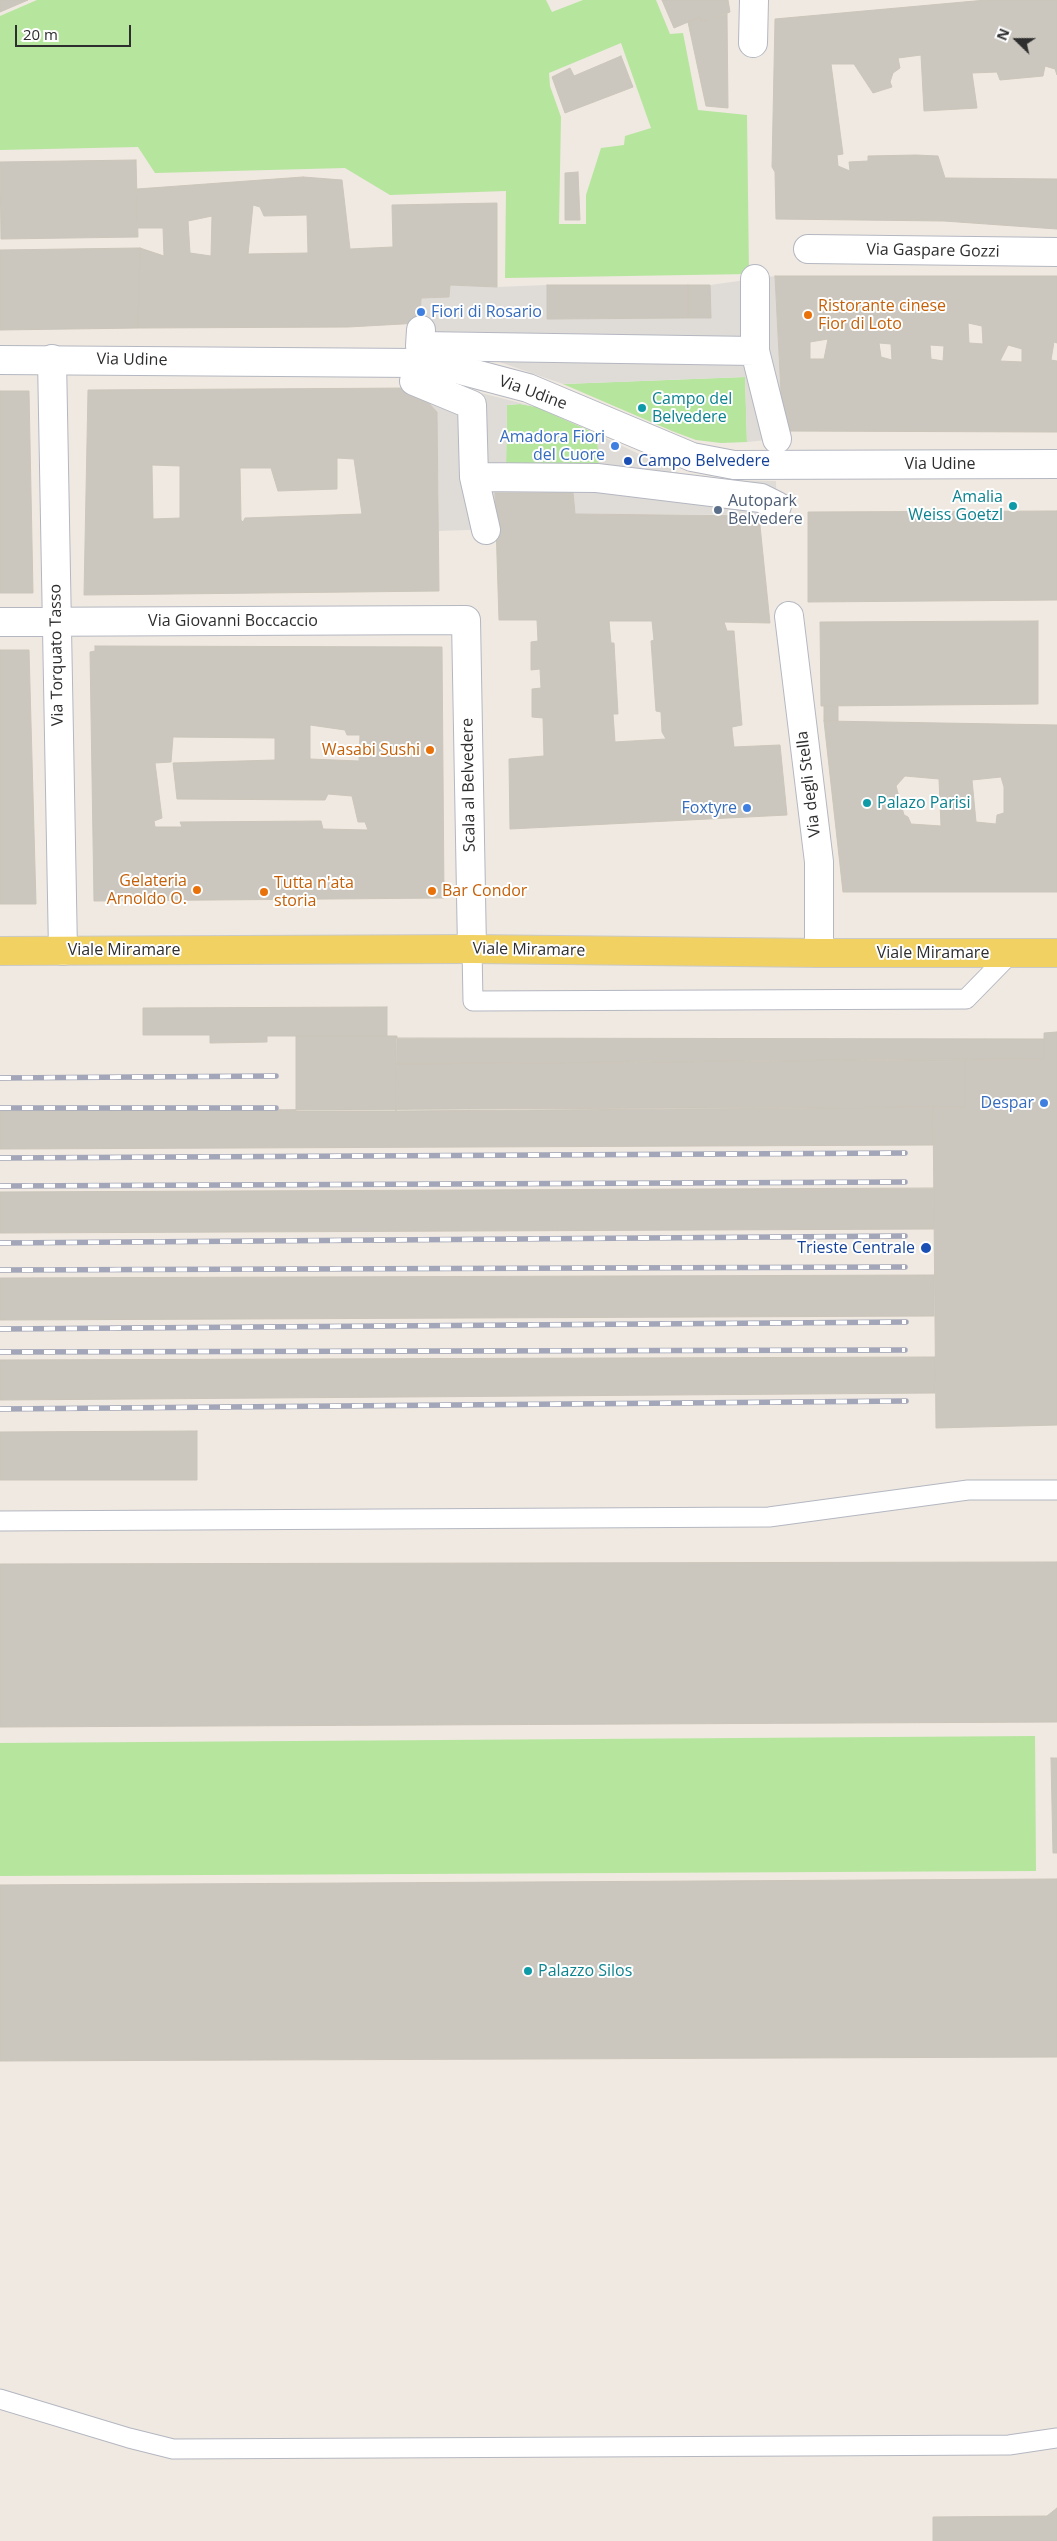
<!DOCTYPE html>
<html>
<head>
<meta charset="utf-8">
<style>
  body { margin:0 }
  #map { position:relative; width:1057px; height:2541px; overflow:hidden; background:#efe9e1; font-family:"Open Sans",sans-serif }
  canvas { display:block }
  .north { position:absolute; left:992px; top:15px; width:50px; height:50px; -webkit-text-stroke:4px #fff; paint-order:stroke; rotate:292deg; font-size:14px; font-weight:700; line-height:20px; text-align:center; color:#2e2e2e }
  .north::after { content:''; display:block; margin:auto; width:18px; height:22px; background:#2e2e2e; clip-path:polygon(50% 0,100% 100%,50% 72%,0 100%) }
  .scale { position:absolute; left:15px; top:25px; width:116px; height:22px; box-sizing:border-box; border:2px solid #2e2e2e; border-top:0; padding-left:6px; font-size:15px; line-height:18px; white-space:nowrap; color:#2e2e2e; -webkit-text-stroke:4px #fff; paint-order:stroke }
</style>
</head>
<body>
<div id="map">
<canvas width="1057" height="2541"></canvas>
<div class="north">N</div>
<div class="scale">20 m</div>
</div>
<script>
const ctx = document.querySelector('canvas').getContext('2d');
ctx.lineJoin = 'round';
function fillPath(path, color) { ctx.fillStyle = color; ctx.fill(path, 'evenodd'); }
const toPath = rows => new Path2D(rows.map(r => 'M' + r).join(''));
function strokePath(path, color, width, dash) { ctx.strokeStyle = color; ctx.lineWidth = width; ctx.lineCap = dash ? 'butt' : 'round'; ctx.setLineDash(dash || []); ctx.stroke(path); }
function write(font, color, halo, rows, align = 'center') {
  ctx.font = font + ' "Open Sans",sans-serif'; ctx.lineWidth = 4; ctx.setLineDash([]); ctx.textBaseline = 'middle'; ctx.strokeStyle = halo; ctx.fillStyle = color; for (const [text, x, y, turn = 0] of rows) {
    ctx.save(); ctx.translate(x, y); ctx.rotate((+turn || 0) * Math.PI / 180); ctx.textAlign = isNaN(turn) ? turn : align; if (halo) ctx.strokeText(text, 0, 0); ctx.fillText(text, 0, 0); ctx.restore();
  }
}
fillPath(toPath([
  [37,0,546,0,552,12,583,0,656,0,670,34,683,33,698,110,747,115,749,274,505,278,506,191,390,195,345,168,155,173,138,147,0,150,0,16],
  [621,43,651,128,625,136,624,145,601,148,586,195,586,224,559,224,561,117,550,86,549,73],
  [745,377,747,442,721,443,696,440,672,431,563,384],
  [520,404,536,407,597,434,599,466,506,465,507,405],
  [1035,1736,1036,1871,0,1876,0,1743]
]), '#b6e59e');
fillPath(toPath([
  [775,276,783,431,777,439,747,442,745,377,563,384,485,357,420,346,421,298,449,297,450,285,497,287,547,285,547,319,710,318,710,285],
  [454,386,536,407,520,404,507,405,506,465,599,465,597,434,681,474,720,480,776,481,777,515,575,514,572,493,495,493,496,529,439,531,437,412,415,388]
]), '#dfdcd8');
const building = toPath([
  [0,0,28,0,0,12,0,0],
  [662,0,728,0,730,12,702,22,700,17,674,28,662,0],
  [986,0,1057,0,1057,75,1055,69,1045,66,1043,76,1000,80,997,72,972,73,977,108,924,111,921,55,898,58,900,68,893,73,890,82,892,87,873,93,854,64,831,64,843,154,837,155,838,166,850,171,849,162,868,161,868,156,916,155,938,156,945,178,1057,179,1057,229,944,221,776,219,775,172,772,167,775,19,986,0],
  [727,14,728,108,706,106,688,22,700,17,702,22,727,14],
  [621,56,633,87,565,113,552,77,570,68,574,76,621,56],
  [136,160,138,237,1,239,0,162,136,160],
  [578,172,580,220,565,220,565,173,578,172],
  [303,177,342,180,350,249,393,247,392,205,497,203,497,287,450,285,449,297,421,298,420,323,348,327,138,328,140,248,164,256,163,228,137,228,137,189,303,177],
  [253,205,260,207,264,216,307,215,308,253,248,254,253,205],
  [212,216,211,256,190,253,188,221,212,216],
  [140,248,138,328,0,330,0,250,140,248],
  [775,276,1057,276,1057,343,1054,342,1051,360,1057,361,1057,432,783,431,775,276],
  [968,323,982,326,983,344,969,343,968,323],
  [828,339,824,359,810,359,810,342,828,339],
  [879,343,891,344,892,360,881,357,879,343],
  [930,345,944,346,943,361,931,359,930,345],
  [1008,345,1022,349,1022,362,1000,361,1008,345],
  [547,285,688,285,688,318,547,319,547,285],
  [688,285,710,285,711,318,688,318,688,285],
  [415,388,437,412,439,591,84,595,88,390,415,388],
  [337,458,354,459,362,514,245,518,243,522,241,520,240,468,271,468,278,491,337,489,337,458],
  [152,465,180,466,180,518,153,519,152,465],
  [0,391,29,391,33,593,0,593,0,391],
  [495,493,573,493,575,514,759,516,770,623,724,622,727,631,734,631,742,725,732,727,732,730,734,747,780,745,787,815,510,829,509,759,544,756,543,718,532,717,532,689,541,688,540,669,531,670,531,642,538,641,537,620,499,620,495,493],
  [609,621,652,621,654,640,651,641,656,711,661,712,662,732,666,739,615,742,613,714,618,714,614,643,611,643,609,621],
  [1057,511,1057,600,808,602,808,512,1057,511],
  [1038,621,1038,704,821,706,820,622,1038,621],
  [95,646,442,647,444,898,94,901,90,652,95,651,95,646],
  [310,725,345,730,347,735,360,735,359,761,310,759,310,725],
  [173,737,275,738,275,760,173,763,177,799,325,800,328,794,352,796,358,822,365,822,368,830,323,829,321,821,180,822,182,827,155,827,154,821,162,818,155,763,171,762,173,737],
  [0,650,29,650,36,904,0,904,0,650],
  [824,706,838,706,838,721,824,721,824,706],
  [824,721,1057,725,1057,892,843,892,824,721],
  [905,776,939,779,941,826,911,824,908,817,904,815,896,786,905,776],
  [1001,777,1004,787,1004,813,997,815,996,824,976,822,972,780,1001,777],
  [387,1007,387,1036,267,1036,267,1042,210,1043,210,1035,143,1035,143,1008,387,1007],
  [1057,1032,1057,1425,936,1428,933,1107,965,1107,965,1059,1044,1059,1044,1033,1057,1032],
  [296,1036,397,1036,396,1111,296,1111,296,1036],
  [396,1038,1044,1039,1044,1059,396,1064,396,1038],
  [965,1059,965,1107,396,1111,396,1064,965,1059],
  [933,1107,933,1145,0,1149,0,1111,933,1107],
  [934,1188,934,1229,0,1233,0,1192,934,1188],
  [934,1275,934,1316,0,1320,0,1278,934,1275],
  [935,1357,935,1393,0,1400,0,1360,935,1357],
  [197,1431,197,1480,0,1480,0,1432,197,1431],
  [1057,1562,1057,1722,0,1727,0,1564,1057,1562],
  [1051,1758,1057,1758,1057,1853,1053,1853,1051,1758],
  [1057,1879,1057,2057,0,2061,0,1885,1057,1879],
  [1057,2508,1057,2541,933,2541,933,2517,1047,2516,1057,2508]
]);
fillPath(building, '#cbc7bf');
strokePath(building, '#cbc5ba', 1);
const lane = toPath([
  [472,949,473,1001,966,999,1011,953],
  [0,1521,769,1517,968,1490,1057,1490],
  [0,2399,129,2438,173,2449,1009,2445,1057,2438]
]);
const street = toPath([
  [753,43,754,0],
  [808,249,1057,252],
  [755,279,755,351,777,439],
  [421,330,420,346,755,351],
  [52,359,63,951],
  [414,381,472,405,474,477,486,530],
  [474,477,597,478,761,498,777,506],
  [789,616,819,862,819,953],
  [0,622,466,620,472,949]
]);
const secondary = toPath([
  [0,360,417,363,460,370,528,388,692,457,734,465,1057,464]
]);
const primary = toPath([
  [0,951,472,949,819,953,1057,953]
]);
strokePath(lane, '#b4b7c1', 21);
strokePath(street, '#b4b7c1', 30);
strokePath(secondary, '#b4b7c1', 30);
strokePath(primary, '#c9c9c9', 30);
strokePath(lane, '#fff', 19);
strokePath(street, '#fff', 28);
strokePath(secondary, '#fff', 28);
strokePath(primary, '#f2d163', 28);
const rail = toPath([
  [0,1078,276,1076],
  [0,1108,276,1108],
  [0,1158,905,1153],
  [0,1186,905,1182],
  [0,1243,905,1236],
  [0,1270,905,1267],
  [0,1329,906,1322],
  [0,1352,905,1350],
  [0,1409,906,1401]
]);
strokePath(rail, '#a3a6b8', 5.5);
strokePath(rail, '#fff', 4, [11]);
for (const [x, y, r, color] of [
  [421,312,5,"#3f7fe0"],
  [808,315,5,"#e8710a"],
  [642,408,5,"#0f9aa8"],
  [615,446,5,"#3f7fe0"],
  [628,461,5,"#1a4fb4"],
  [1013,506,5,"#0f9aa8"],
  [718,510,5,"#5c6f8a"],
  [430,750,5,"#e8710a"],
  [867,803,5,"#0f9aa8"],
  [747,808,5,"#3f7fe0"],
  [197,890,5,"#e8710a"],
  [432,891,5,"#e8710a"],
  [264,892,5,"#e8710a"],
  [1044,1103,5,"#3f7fe0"],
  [926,1248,6,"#1a4fb4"],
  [528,1971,5,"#0f9aa8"]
]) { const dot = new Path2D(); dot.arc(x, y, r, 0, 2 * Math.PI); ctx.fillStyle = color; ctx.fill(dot); strokePath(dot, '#fff', 2); }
write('16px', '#2e2e2e', '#fff', [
  ["Via Gaspare Gozzi",933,251,1],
  ["Via Udine",132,360,1],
  ["Via Udine",533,393,20],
  ["Via Udine",940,464],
  ["Via Giovanni Boccaccio",233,621],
  ["Via Torquato Tasso",57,655,-91],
  ["Via degli Stella",809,784,-97],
  ["Scala al Belvedere",469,785,-91],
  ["Viale Miramare",124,950],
  ["Viale Miramare",529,950,1],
  ["Viale Miramare",933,953]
]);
write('16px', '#c56008', '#fff', [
  ["Ristorante cinese",818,306],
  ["Fior di Loto",818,324],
  ["Wasabi Sushi",420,750,"right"],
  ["Gelateria",187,881,"right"],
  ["Arnoldo O.",187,899,"right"],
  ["Tutta n'ata",274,883],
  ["storia",274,901],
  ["Bar Condor",442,891]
], 'left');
write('16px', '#366cbe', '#fff', [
  ["Fiori di Rosario",431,312,"left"],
  ["Amadora Fiori",605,437],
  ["del Cuore",605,455],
  ["Foxtyre",737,808],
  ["Despar",1034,1103]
], 'right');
write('16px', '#0d838f', '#fff', [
  ["Campo del",652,399],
  ["Belvedere",652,417],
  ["Amalia",1003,497,"right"],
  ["Weiss Goetzl",1003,515,"right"],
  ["Palazo Parisi",877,803],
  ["Palazzo Silos",538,1971]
], 'left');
write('16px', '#164399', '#fff', [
  ["Campo Belvedere",638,461],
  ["Trieste Centrale",915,1248,"right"]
], 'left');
write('16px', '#4e5e75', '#fff', [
  ["Autopark",728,501],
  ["Belvedere",728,519]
], 'left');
</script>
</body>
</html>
